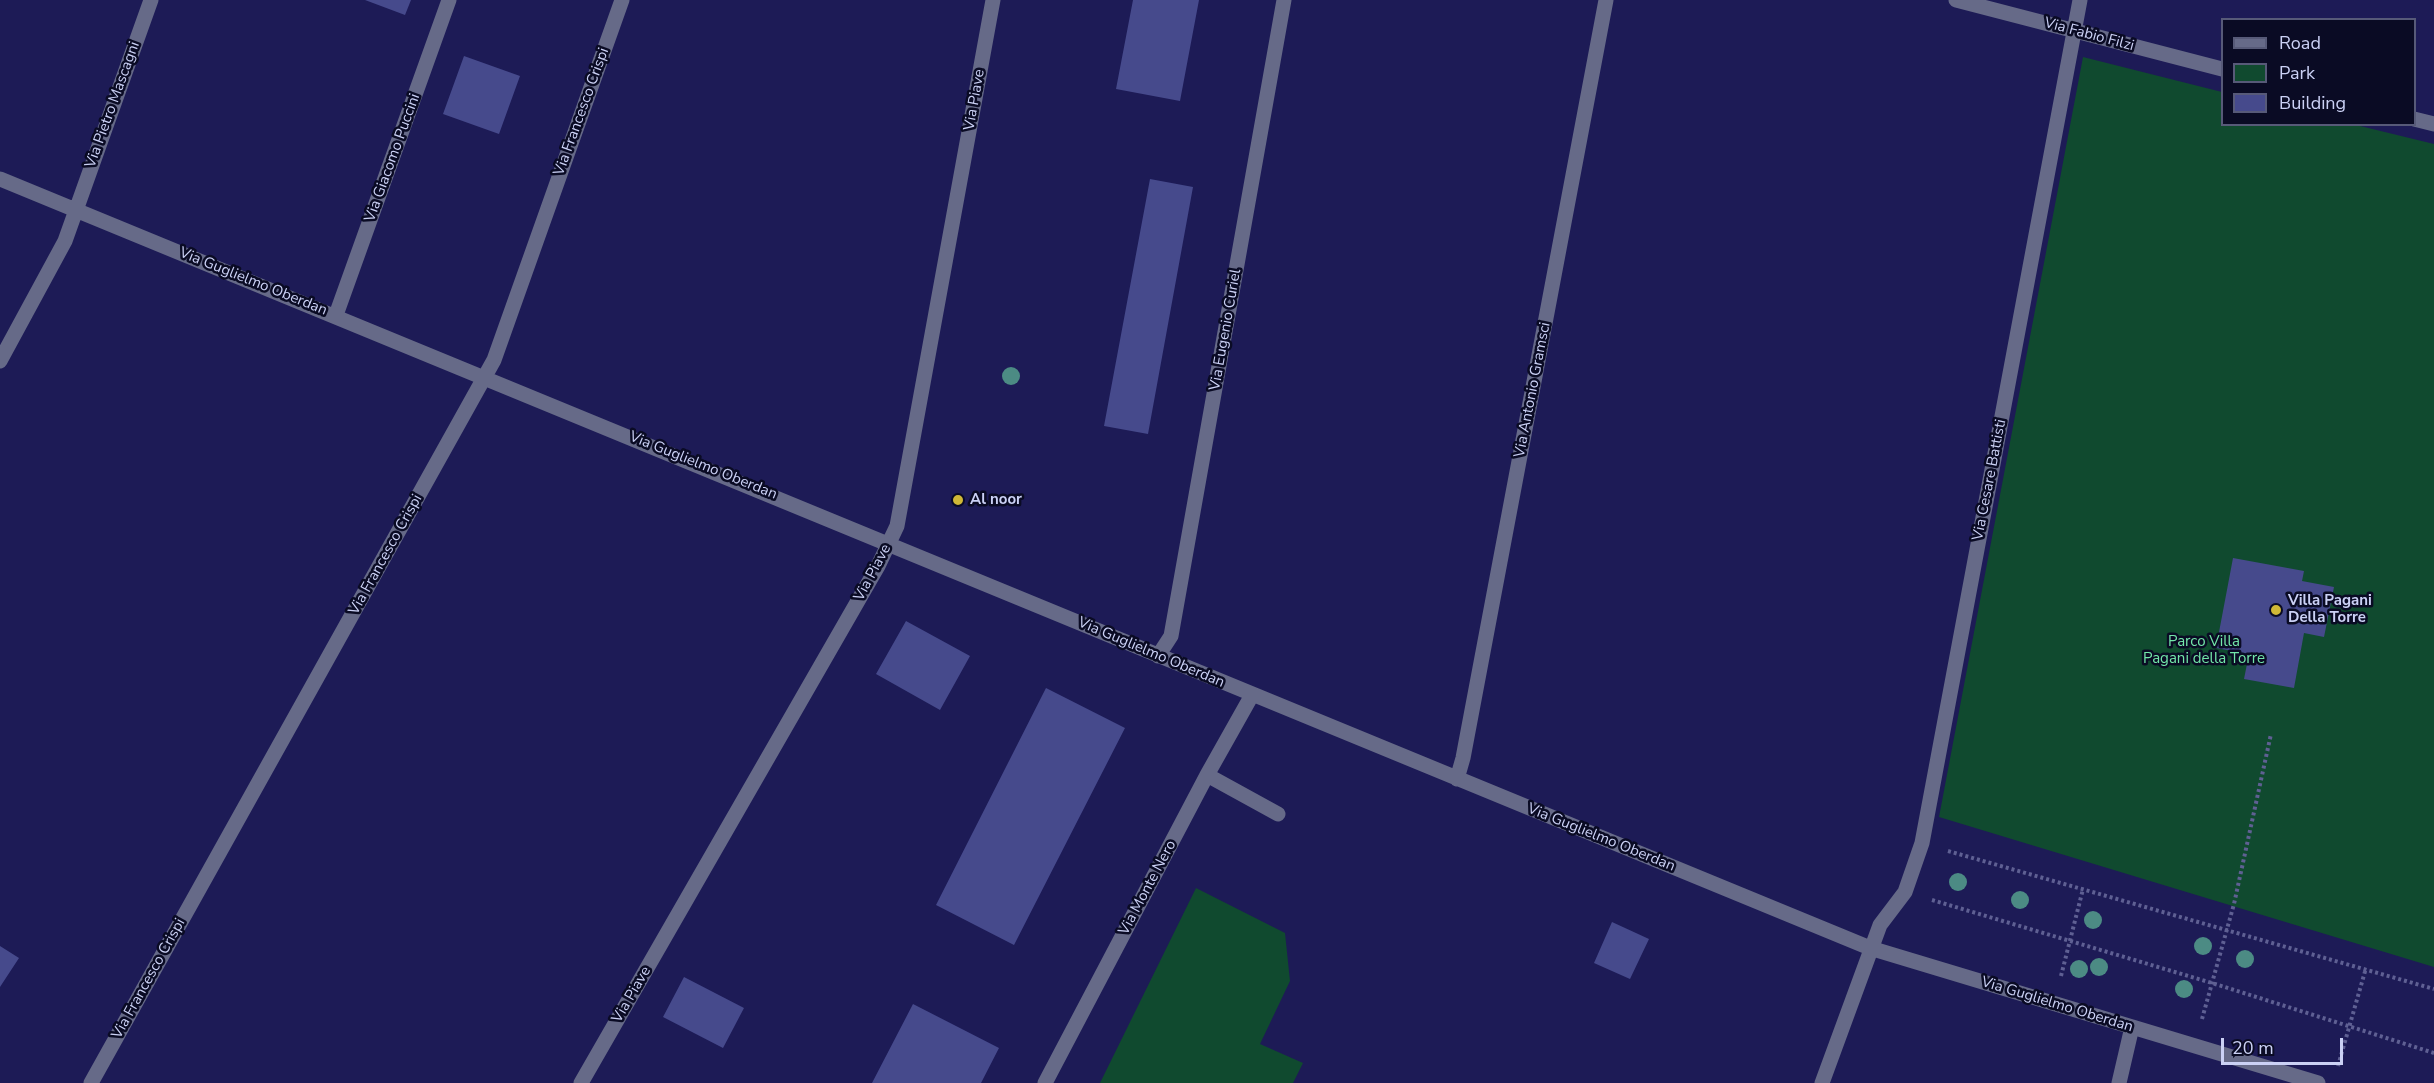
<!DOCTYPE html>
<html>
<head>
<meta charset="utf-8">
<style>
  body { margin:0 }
  #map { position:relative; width:2434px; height:1083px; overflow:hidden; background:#1d1b56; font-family:"Nunito Sans",sans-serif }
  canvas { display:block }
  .legend { position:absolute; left:2221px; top:18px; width:195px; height:108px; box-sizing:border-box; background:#0a0b24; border:2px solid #575a78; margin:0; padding:8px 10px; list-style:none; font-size:18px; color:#cbd1f5 }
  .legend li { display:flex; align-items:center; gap:12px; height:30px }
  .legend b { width:30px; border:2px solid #575a78 }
  .scale { position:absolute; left:2221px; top:1038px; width:122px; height:27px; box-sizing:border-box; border:3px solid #cbd1f5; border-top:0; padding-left:8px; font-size:18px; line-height:21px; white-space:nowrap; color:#cbd1f5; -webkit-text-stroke:4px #0a0b24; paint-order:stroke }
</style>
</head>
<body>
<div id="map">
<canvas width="2434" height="1083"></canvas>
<ul class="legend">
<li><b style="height:8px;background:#666a88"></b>Road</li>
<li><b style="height:16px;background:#104a2f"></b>Park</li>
<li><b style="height:16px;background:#464a8c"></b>Building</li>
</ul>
<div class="scale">20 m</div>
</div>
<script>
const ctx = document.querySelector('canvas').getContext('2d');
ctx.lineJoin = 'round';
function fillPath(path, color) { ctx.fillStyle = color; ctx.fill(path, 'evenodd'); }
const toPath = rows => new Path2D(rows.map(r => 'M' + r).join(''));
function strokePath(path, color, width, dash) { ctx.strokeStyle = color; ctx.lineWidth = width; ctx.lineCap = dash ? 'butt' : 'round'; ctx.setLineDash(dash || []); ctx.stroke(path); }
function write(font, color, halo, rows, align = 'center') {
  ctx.font = font + ' "Nunito Sans",sans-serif'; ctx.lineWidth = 5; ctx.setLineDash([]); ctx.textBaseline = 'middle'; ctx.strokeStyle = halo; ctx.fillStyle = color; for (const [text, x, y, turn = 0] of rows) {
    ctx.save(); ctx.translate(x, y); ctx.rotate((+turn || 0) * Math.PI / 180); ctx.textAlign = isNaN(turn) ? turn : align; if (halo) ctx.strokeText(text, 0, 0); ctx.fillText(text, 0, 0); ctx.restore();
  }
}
fillPath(toPath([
  [2083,57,2222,92,2222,124,2356,125,2434,144,2434,967,1939,817],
  [1196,888,1285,933,1290,981,1260,1044,1303,1063,1293,1083,1100,1083]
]), '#104a2f');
fillPath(toPath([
  [365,0,411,0,405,15],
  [1133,0,1199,0,1180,101,1116,89],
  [464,56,520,76,499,134,443,114],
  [1150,179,1193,187,1148,434,1104,426],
  [2233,558,2304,571,2302,581,2334,587,2324,637,2304,633,2294,688,2244,679,2249,654,2216,648],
  [906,621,970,656,940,710,876,674],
  [1046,688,1125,728,1014,945,936,905],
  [1612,922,1649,939,1630,979,1594,963],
  [0,946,19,958,0,987],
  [684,977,744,1008,723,1048,663,1017],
  [913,1004,999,1048,981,1083,872,1083]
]), '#464a8c');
strokePath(toPath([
  [1948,851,2434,989],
  [1932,900,2212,983,2434,1053],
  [2061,976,2083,889],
  [2202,1019,2234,904,2271,734],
  [2338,1066,2366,968]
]), '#5f6093', 4, [3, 3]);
strokePath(toPath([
  [1956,0,2222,69],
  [2414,119,2434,124],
  [0,179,1870,948,2318,1083],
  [336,315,449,0],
  [0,361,65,241,151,0],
  [1158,656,1171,636,1284,0],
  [1207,775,1278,814],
  [1457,779,1463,758,1606,0],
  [91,1083,494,360,622,0],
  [581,1083,878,566,897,526,993,0],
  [1045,1083,1207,775,1252,695],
  [1822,1083,1880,925,1905,892,1922,843,2080,0],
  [2119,1083,2132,1027]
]), '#666a88', 15);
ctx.fillStyle = '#4c8b84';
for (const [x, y] of [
  [1011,376],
  [1958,882],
  [2020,900],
  [2093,920],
  [2203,946],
  [2245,959],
  [2099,967],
  [2079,969],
  [2184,989]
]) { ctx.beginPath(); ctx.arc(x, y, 9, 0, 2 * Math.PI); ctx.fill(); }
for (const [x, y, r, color] of [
  [958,500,6,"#d0b837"],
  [2276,610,6,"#d0b837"]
]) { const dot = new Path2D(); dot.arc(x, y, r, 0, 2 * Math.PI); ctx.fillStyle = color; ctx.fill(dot); strokePath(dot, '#0a0b24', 2); }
write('15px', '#cbd1f5', '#0a0b24', [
  ["Via Fabio Filzi",2089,35,15],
  ["Via Piave",975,100,-80],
  ["Via Pietro Mascagni",113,105,-70],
  ["Via Francesco Crispi",582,112,-70],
  ["Via Giacomo Puccini",393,158,-70],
  ["Via Guglielmo Oberdan",253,282,22],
  ["Via Eugenio Curiel",1226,330,-80],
  ["Via Antonio Gramsci",1533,390,-79],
  ["Via Guglielmo Oberdan",703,466,22],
  ["Via Cesare Battisti",1990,480,-79],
  ["Via Francesco Crispi",386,555,-61],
  ["Via Piave",873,573,-62],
  ["Via Guglielmo Oberdan",1151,653,23],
  ["Via Guglielmo Oberdan",1601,838,22],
  ["Via Monte Nero",1148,888,-62],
  ["Via Francesco Crispi",149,979,-61],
  ["Via Piave",632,995,-60],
  ["Via Guglielmo Oberdan",2057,1005,17]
]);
write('bold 15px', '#cbd1f5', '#0a0b24', [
  ["Al noor",970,500],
  ["Villa Pagani",2288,601],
  ["Della Torre",2288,618]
], 'left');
write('15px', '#73e7a9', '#0a0b24', [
  ["Parco Villa",2204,642],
  ["Pagani della Torre",2204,659]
]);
</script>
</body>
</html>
